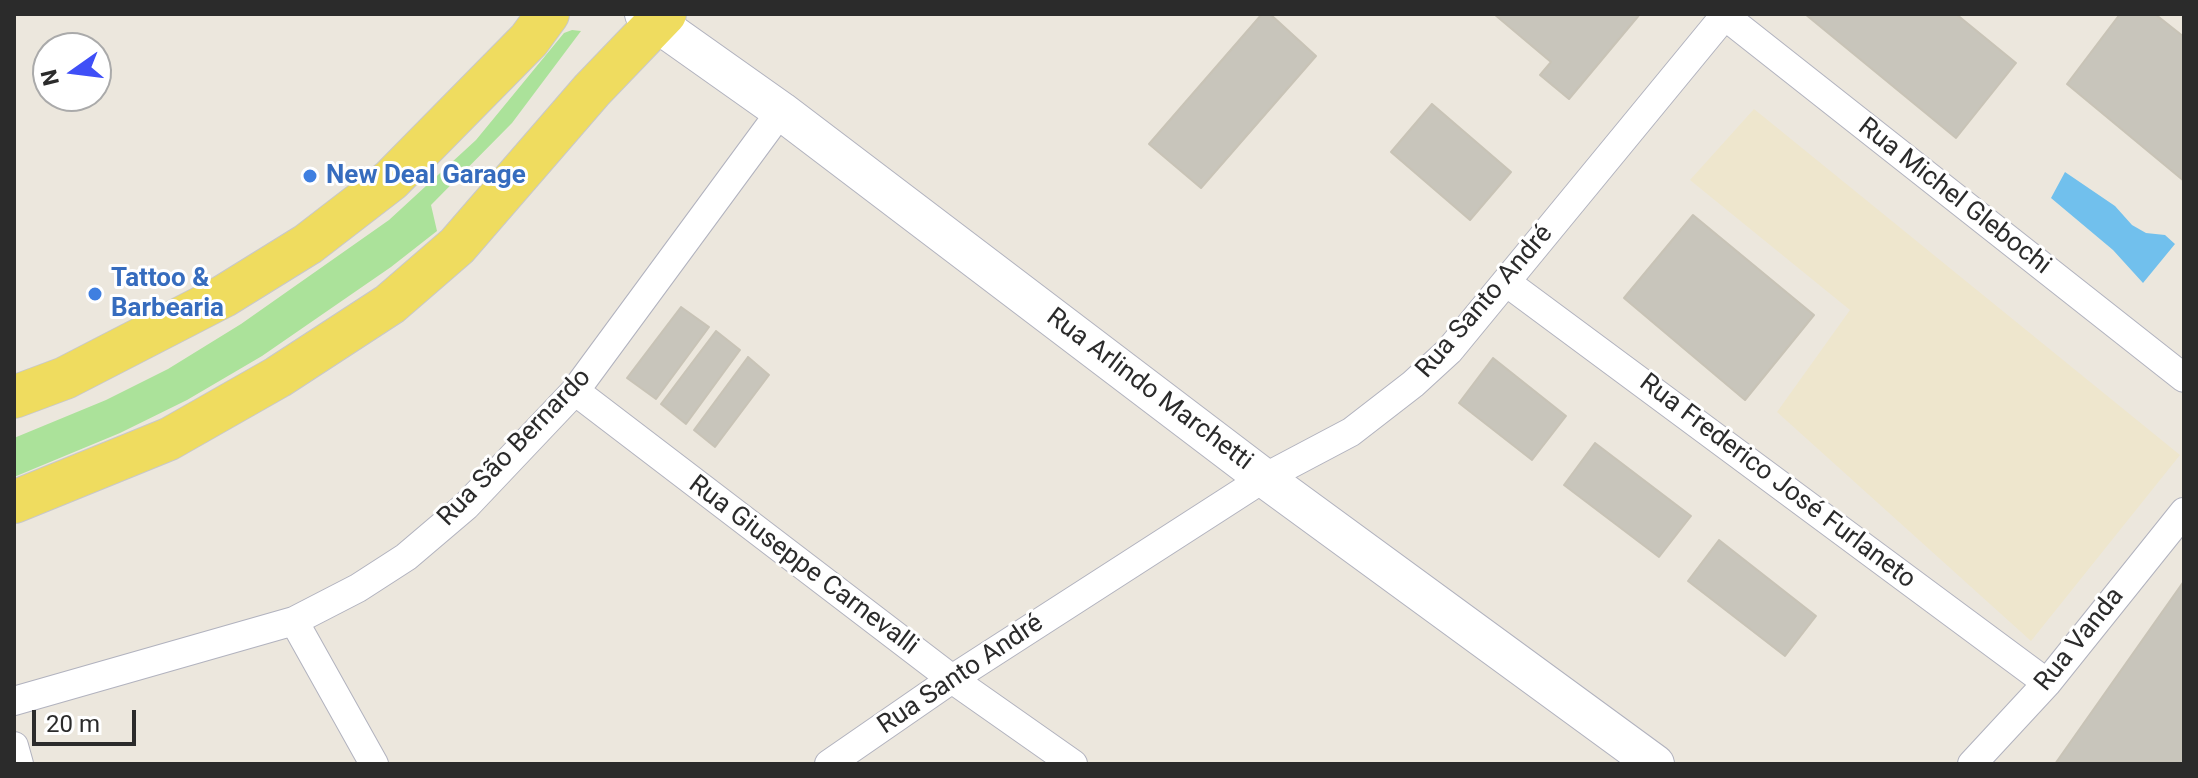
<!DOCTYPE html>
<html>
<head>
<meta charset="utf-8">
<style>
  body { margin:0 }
  #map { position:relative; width:2198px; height:778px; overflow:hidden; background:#ece7dd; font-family:Roboto,sans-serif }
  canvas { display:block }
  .frame { position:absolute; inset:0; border:16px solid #2b2b2b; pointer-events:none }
  .north { position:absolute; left:32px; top:32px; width:80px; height:80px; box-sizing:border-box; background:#fff; border:2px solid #aaa; border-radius:50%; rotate:256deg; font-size:22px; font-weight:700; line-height:32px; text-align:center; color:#2b2b2b }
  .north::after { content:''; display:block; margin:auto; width:28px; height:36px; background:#3f4ff7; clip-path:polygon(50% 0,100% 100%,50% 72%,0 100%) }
  .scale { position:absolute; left:32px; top:710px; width:104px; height:36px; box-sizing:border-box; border:4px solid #2b2b2b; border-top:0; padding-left:10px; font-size:24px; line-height:28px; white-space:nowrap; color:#2b2b2b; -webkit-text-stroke:6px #fff; paint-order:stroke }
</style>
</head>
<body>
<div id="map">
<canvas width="2198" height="778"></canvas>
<div class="frame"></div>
<div class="north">N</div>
<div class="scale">20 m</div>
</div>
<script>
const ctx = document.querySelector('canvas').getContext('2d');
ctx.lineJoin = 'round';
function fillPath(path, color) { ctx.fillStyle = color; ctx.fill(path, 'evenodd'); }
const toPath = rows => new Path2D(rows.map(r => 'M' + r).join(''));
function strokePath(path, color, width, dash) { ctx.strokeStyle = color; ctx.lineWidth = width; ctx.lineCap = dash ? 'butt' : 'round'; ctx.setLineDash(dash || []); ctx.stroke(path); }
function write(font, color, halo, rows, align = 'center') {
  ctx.font = font + ' Roboto,sans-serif'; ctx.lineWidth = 6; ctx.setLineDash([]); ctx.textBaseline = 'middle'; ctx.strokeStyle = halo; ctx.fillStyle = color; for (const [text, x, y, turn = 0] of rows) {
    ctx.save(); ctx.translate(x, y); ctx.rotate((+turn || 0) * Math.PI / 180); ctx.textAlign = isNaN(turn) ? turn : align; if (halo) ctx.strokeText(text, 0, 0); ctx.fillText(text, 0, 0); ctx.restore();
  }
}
fillPath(toPath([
  [1754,109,2180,455,2031,641,1777,412,1850,310,1690,180]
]), '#eee6cd');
fillPath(toPath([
  [572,30,581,31,512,123,431,205,437,231,391,267,262,356,187,400,120,433,14,477,14,438,106,400,168,369,241,324,389,220,476,140,564,33]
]), '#abe29a');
fillPath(toPath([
  [2065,172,2115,206,2132,225,2146,233,2165,235,2175,244,2143,283,2113,250,2051,198]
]), '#71c0ed');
const building = toPath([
  [1262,14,1270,14,1316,56,1201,188,1149,144,1262,14],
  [1494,14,1640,14,1569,99,1540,75,1551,62,1494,14],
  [1805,14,1956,14,2016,63,1956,138,1805,14],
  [2120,14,2155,14,2184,37,2184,181,2067,84,2120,14],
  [1432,104,1511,172,1470,220,1391,152,1432,104],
  [1693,215,1814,315,1745,400,1624,298,1693,215],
  [681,307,709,327,656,399,627,378,681,307],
  [716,331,740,350,686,424,661,404,716,331],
  [748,357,769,375,715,447,694,430,748,357],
  [1493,358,1566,416,1532,460,1459,403,1493,358],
  [1595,443,1691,516,1659,557,1564,485,1595,443],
  [1719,540,1816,616,1785,656,1688,581,1719,540],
  [2184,581,2184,764,2055,764,2184,581]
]);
fillPath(building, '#c8c5bb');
strokePath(building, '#c8c3b6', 2);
const street = toPath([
  [1725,16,2184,378],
  [1506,282,2047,683],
  [575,391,952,679,1073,764],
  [294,621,374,764],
  [14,701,294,621,358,588,406,557,466,506,575,391,781,111],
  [14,746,19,764],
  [829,764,952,679,1264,478,1351,432,1413,384,1449,351,1726,14],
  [1972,764,2047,683,2184,512]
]);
const secondary = toPath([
  [644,14,781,111,1264,478,1655,764]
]);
const primary = toPath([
  [14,397,65,378,224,296,308,244,391,180,529,40,548,14],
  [14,502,169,439,278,377,390,304,457,246,592,90,665,14]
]);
strokePath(street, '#b1b2be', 30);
strokePath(secondary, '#b1b2be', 40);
strokePath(primary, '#c8c8c8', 44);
strokePath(street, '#fff', 28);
strokePath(secondary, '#fff', 38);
strokePath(primary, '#efdc5f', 42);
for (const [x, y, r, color] of [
  [310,176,8,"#3f7fe0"],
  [95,294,8,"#3f7fe0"]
]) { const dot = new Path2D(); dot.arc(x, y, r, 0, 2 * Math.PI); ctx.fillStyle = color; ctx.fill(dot); strokePath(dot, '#fff', 3); }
write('bold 26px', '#366cbe', '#fff', [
  ["New Deal Garage",326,176],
  ["Tattoo &",111,279],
  ["Barbearia",111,309]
], 'left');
write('26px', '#2b2b2b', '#fff', [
  ["Rua Michel Glebochi",1954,197,38],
  ["Rua Santo André",1485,302,-49],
  ["Rua Arlindo Marchetti",1149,390,37],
  ["Rua São Bernardo",515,448,-46],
  ["Rua Frederico José Furlaneto",1777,482,37],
  ["Rua Giuseppe Carnevalli",803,566,37],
  ["Rua Vanda",2080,640,-51],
  ["Rua Santo André",961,675,-34]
]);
</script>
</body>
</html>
